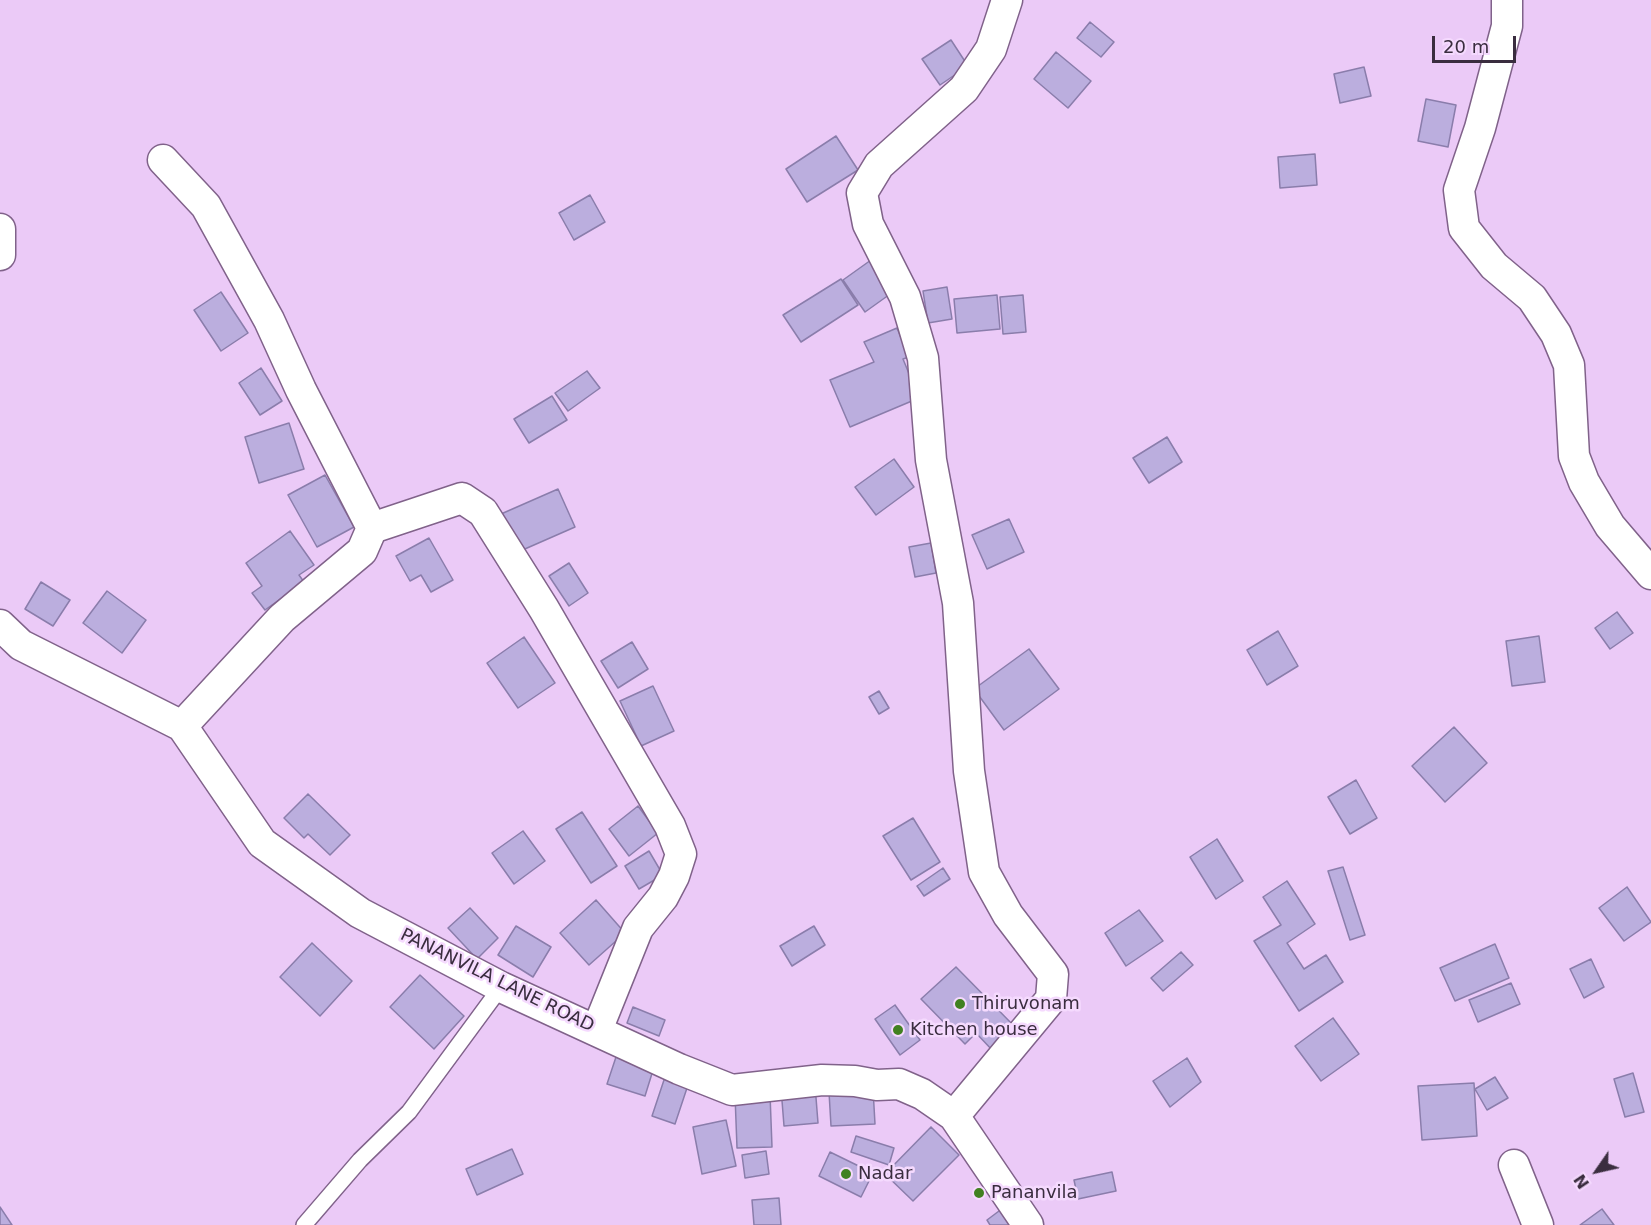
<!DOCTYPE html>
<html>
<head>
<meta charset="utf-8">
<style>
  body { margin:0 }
  #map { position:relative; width:1651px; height:1225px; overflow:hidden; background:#ebcaf7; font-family:"DejaVu Sans",sans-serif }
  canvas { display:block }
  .north { position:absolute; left:1567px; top:1141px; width:60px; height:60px; -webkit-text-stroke:4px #f5dafe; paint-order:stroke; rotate:236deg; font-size:16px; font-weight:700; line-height:24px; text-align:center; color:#3a2d3f }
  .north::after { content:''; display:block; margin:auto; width:21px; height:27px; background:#3a2d3f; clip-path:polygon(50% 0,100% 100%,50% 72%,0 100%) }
  .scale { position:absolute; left:1432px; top:36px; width:84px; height:27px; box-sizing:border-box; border:3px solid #3a2d3f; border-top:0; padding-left:8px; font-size:18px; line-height:21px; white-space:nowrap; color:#3a2d3f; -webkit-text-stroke:4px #f5dafe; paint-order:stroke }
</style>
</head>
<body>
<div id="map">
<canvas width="1651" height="1225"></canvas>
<div class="north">N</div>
<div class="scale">20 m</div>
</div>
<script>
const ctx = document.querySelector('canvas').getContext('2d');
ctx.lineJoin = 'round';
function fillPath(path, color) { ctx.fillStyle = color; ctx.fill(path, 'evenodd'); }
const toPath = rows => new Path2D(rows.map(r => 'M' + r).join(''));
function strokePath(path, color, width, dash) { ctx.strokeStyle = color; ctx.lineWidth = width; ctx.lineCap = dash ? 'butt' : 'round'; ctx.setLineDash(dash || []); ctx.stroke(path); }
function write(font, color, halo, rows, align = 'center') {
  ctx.font = font + ' "DejaVu Sans",sans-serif'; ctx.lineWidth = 5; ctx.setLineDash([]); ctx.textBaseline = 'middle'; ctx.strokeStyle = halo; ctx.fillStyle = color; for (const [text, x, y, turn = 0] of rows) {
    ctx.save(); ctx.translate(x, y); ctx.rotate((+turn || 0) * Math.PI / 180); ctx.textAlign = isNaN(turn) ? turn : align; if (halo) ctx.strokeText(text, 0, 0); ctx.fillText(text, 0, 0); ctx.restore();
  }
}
const building = toPath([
  [1090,22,1114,42,1101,57,1077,38,1090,22],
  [951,40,968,66,940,85,922,59,951,40],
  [1056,52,1091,81,1068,108,1034,79,1056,52],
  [1364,67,1371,96,1340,103,1334,74,1364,67],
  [1426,99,1456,105,1448,147,1418,141,1426,99],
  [836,136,858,170,807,202,786,169,836,136],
  [1315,154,1317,185,1280,188,1278,157,1315,154],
  [590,195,605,222,574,240,559,213,590,195],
  [871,260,893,292,865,312,843,280,871,260],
  [841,279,858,305,801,342,783,315,841,279],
  [947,287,952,319,928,323,923,291,947,287],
  [221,292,248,333,221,351,194,310,221,292],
  [997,295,1000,329,957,333,954,299,997,295],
  [1023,295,1026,332,1003,334,1000,297,1023,295],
  [897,328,909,357,903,359,919,398,850,427,830,380,874,362,864,342,897,328],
  [261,368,282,401,260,415,239,383,261,368],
  [587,371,600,388,568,411,555,393,587,371],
  [552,396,567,420,529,443,514,419,552,396],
  [289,423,304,469,259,483,245,437,289,423],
  [1167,437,1182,462,1149,483,1133,458,1167,437],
  [894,459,914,487,876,515,855,487,894,459],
  [325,475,354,527,317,547,288,495,325,475],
  [558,489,575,527,518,552,501,514,558,489],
  [1009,519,1024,552,987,569,972,535,1009,519],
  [290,531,314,565,299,575,304,582,265,610,252,593,262,586,246,563,290,531],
  [429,538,453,580,431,592,421,575,410,581,396,556,429,538],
  [931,543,936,573,915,577,909,547,931,543],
  [569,563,588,593,569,606,549,576,569,563],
  [41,582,70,600,53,626,25,609,41,582],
  [107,591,146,620,122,653,83,623,107,591],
  [1617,612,1633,633,1610,649,1595,628,1617,612],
  [1278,631,1298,666,1267,685,1247,650,1278,631],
  [1539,636,1545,682,1512,686,1506,641,1539,636],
  [524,637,555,683,518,708,487,663,524,637],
  [632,642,648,669,618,688,601,661,632,642],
  [1029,649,1059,689,1004,730,974,689,1029,649],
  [653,686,674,731,641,746,620,701,653,686],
  [879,691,889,708,879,714,869,697,879,691],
  [1454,727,1487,763,1445,802,1412,766,1454,727],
  [1356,780,1377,818,1350,834,1328,797,1356,780],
  [308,794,350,835,330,855,308,834,304,838,284,818,308,794],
  [638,806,658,833,629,856,609,829,638,806],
  [582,812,617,866,591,883,556,829,582,812],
  [913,818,940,862,911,880,883,836,913,818],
  [523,831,545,861,514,884,492,853,523,831],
  [1217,839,1243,881,1216,899,1190,857,1217,839],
  [649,851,663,875,639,889,625,866,649,851],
  [1343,867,1365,935,1350,940,1328,871,1343,867],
  [943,868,950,879,924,896,917,886,943,868],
  [1287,881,1315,924,1287,943,1304,969,1326,955,1343,982,1299,1011,1254,941,1281,925,1263,897,1287,881],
  [1627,887,1651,922,1624,941,1599,908,1627,887],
  [596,900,625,933,589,965,560,933,596,900],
  [470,908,498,938,477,959,448,928,470,908],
  [1139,910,1163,941,1126,966,1105,933,1139,910],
  [516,926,551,947,533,977,498,955,516,926],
  [814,926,825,945,792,966,780,946,814,926],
  [312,943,352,981,320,1016,280,977,312,943],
  [1495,944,1509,978,1455,1001,1440,968,1495,944],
  [1181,952,1193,965,1163,991,1151,978,1181,952],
  [1591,959,1604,987,1584,998,1570,969,1591,959],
  [956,967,1017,1029,994,1052,976,1033,965,1044,921,999,956,967],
  [420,975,464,1016,434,1049,390,1007,420,975],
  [1511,983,1520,1004,1478,1022,1469,1000,1511,983],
  [895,1005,920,1040,900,1055,875,1019,895,1005],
  [633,1007,665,1020,659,1036,627,1023,633,1007],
  [1333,1018,1359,1054,1321,1081,1295,1046,1333,1018],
  [617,1054,654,1067,645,1096,607,1084,617,1054],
  [1187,1058,1201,1082,1170,1107,1153,1081,1187,1058],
  [1633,1073,1644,1112,1625,1117,1614,1079,1633,1073],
  [666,1074,689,1082,675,1124,652,1116,666,1074],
  [1495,1077,1508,1098,1487,1110,1475,1089,1495,1077],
  [1474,1083,1477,1136,1422,1140,1418,1086,1474,1083],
  [815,1085,818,1123,784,1126,781,1088,815,1085],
  [873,1089,875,1124,831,1126,829,1092,873,1089],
  [770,1094,772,1147,737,1148,735,1095,770,1094],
  [726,1120,736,1166,702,1174,693,1127,726,1120],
  [931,1127,959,1155,913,1201,885,1174,931,1127],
  [856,1136,894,1148,889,1165,851,1152,856,1136],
  [512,1149,523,1174,477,1195,466,1169,512,1149],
  [766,1151,769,1174,745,1178,742,1155,766,1151],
  [830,1152,873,1173,861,1197,819,1176,830,1152],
  [1112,1172,1116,1191,1078,1199,1074,1180,1112,1172],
  [779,1198,781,1225,754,1225,752,1200,779,1198],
  [0,1207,12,1225,0,1225,0,1207],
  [1003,1208,1016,1225,990,1225,987,1220,1003,1208],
  [1602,1209,1614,1225,1580,1225,1602,1209]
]);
fillPath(building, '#bbaede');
strokePath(building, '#8a7dab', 1.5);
const lane = toPath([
  [304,1225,360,1160,409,1112,501,987]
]);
const street = toPath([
  [1507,0,1507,26,1480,128,1459,190,1464,228,1494,266,1532,298,1556,334,1569,365,1574,456,1584,482,1610,526,1651,574],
  [163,160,206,206,269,320,301,390,372,528,362,551,282,618,182,726],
  [0,229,0,255],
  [372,528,462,498,483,512,544,609,670,826,681,854,674,876,663,897,638,928,597,1030],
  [0,625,21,645,182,726,262,843,360,913,501,987,679,1069,732,1090,822,1080,855,1081,877,1085,899,1084,922,1094,954,1116,1028,1225],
  [954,1116,1051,999,1053,974,1008,915,984,872,969,771,958,603,931,460,923,358,905,297,868,224,862,193,879,165,964,89,991,49,1007,0],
  [1514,1165,1538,1225]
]);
strokePath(lane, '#80628a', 18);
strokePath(street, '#80628a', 33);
strokePath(lane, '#fff', 15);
strokePath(street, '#fff', 30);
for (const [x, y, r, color] of [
  [960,1004,6,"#418121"],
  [898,1030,6,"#418121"],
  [846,1174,6,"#418121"],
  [979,1193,6,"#418121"]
]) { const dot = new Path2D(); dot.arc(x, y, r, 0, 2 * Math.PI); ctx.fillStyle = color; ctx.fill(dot); strokePath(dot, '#f5dafe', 2); }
write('18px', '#3a2d3f', '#f5dafe', [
  ["PANANVILA LANE ROAD",497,981,26]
]);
write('18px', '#3a2d3f', '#f5dafe', [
  ["Thiruvonam",972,1004],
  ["Kitchen house",910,1030],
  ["Nadar",858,1174],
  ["Pananvila",991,1193]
], 'left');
</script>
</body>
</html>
